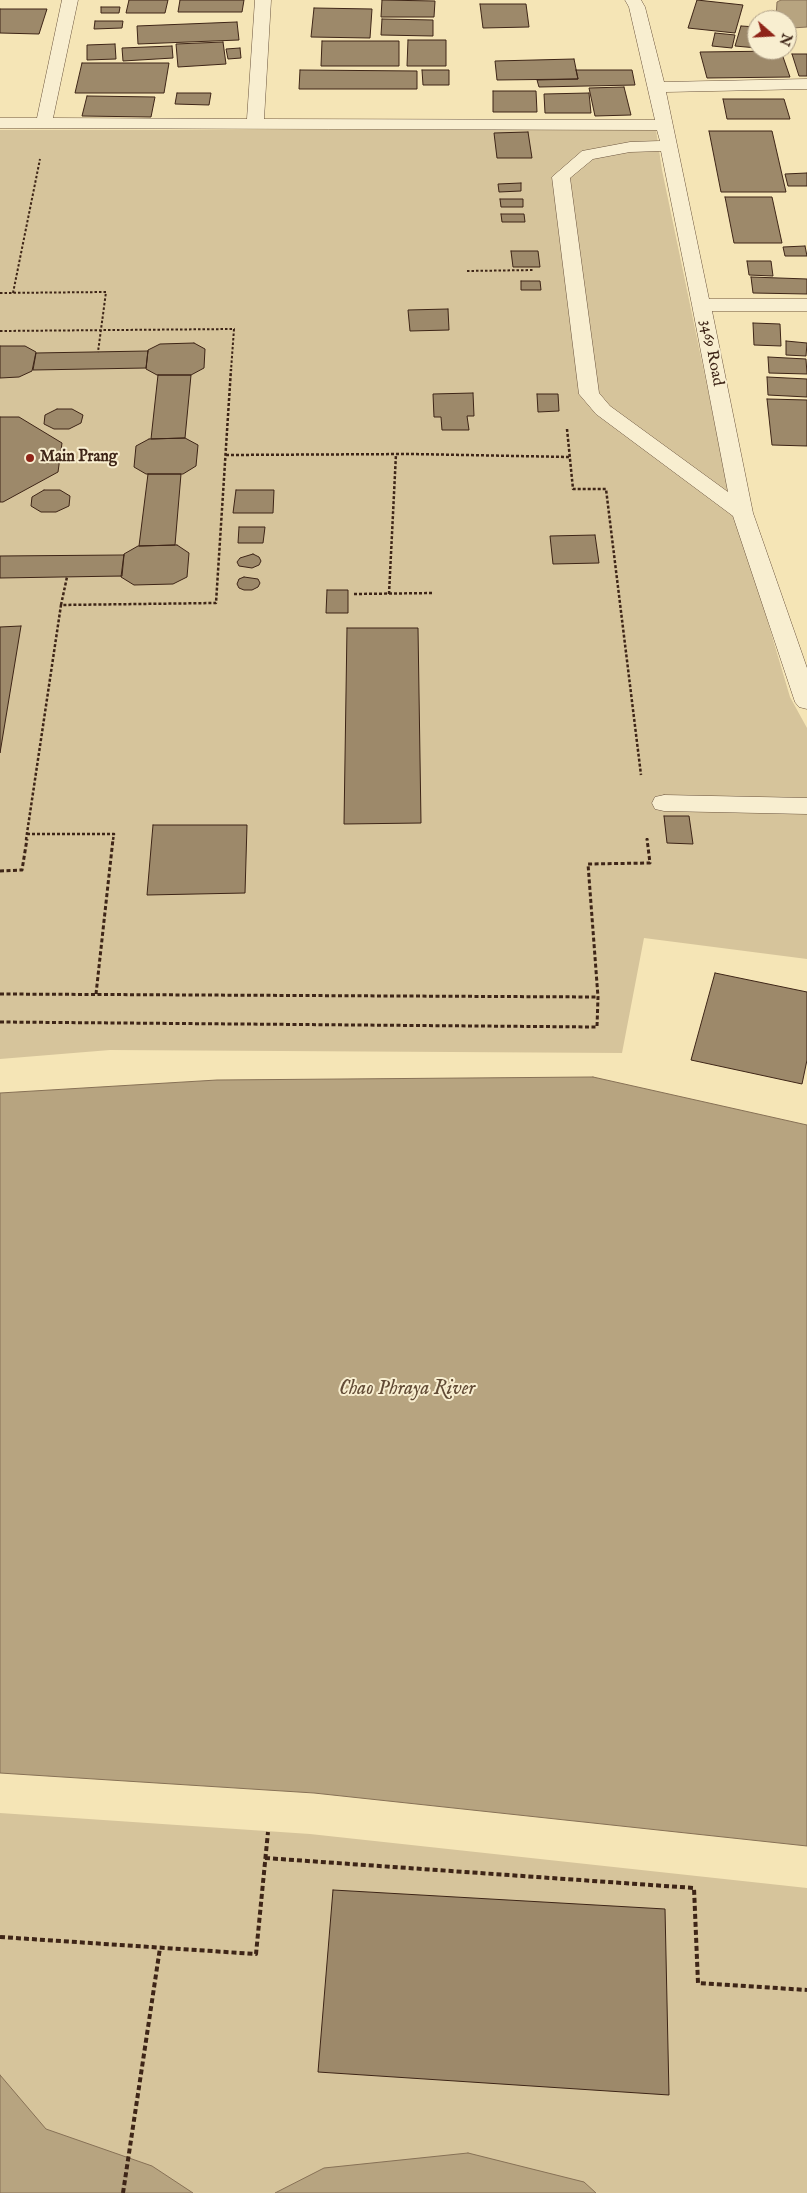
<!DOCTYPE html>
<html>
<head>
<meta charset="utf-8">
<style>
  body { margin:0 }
  #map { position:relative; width:807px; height:2193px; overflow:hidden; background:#f5e5b6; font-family:"IM FELL English",serif }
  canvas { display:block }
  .north { position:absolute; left:747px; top:10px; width:50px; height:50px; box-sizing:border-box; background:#f8eed0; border:1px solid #ae9e86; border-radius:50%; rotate:109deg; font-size:14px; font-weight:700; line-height:20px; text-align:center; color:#3e2517 }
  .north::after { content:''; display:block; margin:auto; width:18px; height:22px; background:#8f2418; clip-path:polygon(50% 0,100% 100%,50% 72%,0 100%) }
</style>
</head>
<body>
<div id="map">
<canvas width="807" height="2193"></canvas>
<div class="north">N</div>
</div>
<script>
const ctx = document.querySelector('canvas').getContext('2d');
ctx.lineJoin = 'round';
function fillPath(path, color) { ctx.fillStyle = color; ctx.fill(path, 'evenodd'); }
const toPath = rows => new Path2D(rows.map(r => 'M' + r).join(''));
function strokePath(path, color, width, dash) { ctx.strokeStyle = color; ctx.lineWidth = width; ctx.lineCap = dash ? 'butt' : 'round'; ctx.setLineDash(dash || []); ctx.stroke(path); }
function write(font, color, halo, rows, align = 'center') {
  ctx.font = font + ' "IM FELL English",serif'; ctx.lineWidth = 4; ctx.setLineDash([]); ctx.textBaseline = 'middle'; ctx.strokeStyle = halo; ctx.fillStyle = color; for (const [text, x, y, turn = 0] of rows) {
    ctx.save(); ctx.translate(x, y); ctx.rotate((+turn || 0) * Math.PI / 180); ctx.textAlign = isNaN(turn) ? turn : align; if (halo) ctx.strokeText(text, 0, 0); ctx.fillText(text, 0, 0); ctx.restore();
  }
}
fillPath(toPath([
  [0,130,656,130,662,170,728,487,790,697,807,728,807,959,644,938,622,1053,110,1050,0,1059],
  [0,1813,310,1834,807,1888,807,2193,0,2193]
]), '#d6c49b');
const water = toPath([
  [781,0,807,0,807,27,792,28,787,25,787,20,780,20,776,17,777,2,781,0],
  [593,1077,807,1125,807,1846,314,1793,0,1773,0,1093,217,1080,593,1077],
  [0,2075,46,2129,152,2166,193,2193,0,2193,0,2075],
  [468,2153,584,2182,596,2193,275,2193,324,2168,468,2153]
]);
fillPath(water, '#b7a480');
strokePath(water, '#877156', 1);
const building = toPath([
  [129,0,168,0,165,13,126,13,129,0],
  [180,0,244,0,242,12,178,12,180,0],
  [382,0,435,1,434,17,381,17,382,0],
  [697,0,743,5,735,33,688,28,697,0],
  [480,4,526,4,529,27,483,28,480,4],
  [101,7,120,7,119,13,101,13,101,7],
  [314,8,372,9,370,38,311,37,314,8],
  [0,9,47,9,39,34,0,33,0,9],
  [382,19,433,20,433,36,381,35,382,19],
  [95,21,123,21,122,28,94,29,95,21],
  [237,22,239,40,138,44,137,26,237,22],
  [741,26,757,27,757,48,735,46,741,26],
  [715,33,735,35,732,48,712,46,715,33],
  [408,40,446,40,446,66,407,66,408,40],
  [322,41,399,41,399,66,321,66,322,41],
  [223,42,226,64,178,67,176,44,223,42],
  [115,44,116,59,87,60,87,45,115,44],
  [172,46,173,58,123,61,122,48,172,46],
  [240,48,241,58,228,59,226,49,240,48],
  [781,51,790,77,707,78,700,52,781,51],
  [792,54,807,54,807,76,799,76,792,54],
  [574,59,578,79,497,80,495,61,574,59],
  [82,63,169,63,164,93,75,93,82,63],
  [300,70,417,71,417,89,299,89,300,70],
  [422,70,449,70,449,85,423,85,422,70],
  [576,70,632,70,635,85,539,87,537,80,578,79,576,70],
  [624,87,631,115,595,116,589,88,624,87],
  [493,91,536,91,537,112,493,112,493,91],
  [177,93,211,93,209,105,175,104,177,93],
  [589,93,591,113,545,113,544,94,589,93],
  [87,96,155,97,151,117,82,116,87,96],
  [723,99,784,99,790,119,727,119,723,99],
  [709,131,772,131,786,192,721,192,709,131],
  [528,132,532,158,497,158,494,133,528,132],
  [807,173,807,186,788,186,785,174,807,173],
  [521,183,521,191,499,192,498,184,521,183],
  [725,197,772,197,782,243,734,243,725,197],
  [500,199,523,199,523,207,501,207,500,199],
  [501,214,524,214,525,222,502,222,501,214],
  [805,246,807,256,785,256,783,247,805,246],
  [511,251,538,251,540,267,513,267,511,251],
  [747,261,771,261,773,276,749,275,747,261],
  [751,277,807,279,807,294,753,293,751,277],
  [521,281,540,281,541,290,521,290,521,281],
  [448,309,449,330,410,331,408,310,448,309],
  [753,323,780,324,781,346,754,345,753,323],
  [786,341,807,343,806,356,786,355,786,341],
  [194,343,205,349,204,368,191,375,157,375,146,369,148,350,160,344,194,343],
  [0,346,25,346,36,352,32,371,19,377,0,378,0,346],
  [148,351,146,368,33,370,36,353,148,351],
  [768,357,806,359,807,374,769,373,768,357],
  [158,375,191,375,185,438,151,439,158,375],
  [767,377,807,379,807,397,768,395,767,377],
  [473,393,474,416,467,416,469,430,442,430,441,417,434,417,433,394,473,393],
  [537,394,558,394,559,411,538,412,537,394],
  [767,399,807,400,807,446,772,445,767,399],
  [57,409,72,409,83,415,81,423,69,429,54,429,44,424,45,415,57,409],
  [0,417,19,417,62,443,58,472,3,502,0,502,0,417],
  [149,439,185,438,198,445,196,466,183,474,146,474,134,467,136,446,149,439],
  [148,474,181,474,175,545,139,546,148,474],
  [44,490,60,490,70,496,69,506,56,512,41,512,31,506,32,497,44,490],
  [236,490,274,490,273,513,233,513,236,490],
  [239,527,265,527,263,543,238,543,239,527],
  [595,535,599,563,553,564,550,536,595,535],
  [177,545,189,553,187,577,173,584,134,585,121,577,124,554,138,546,177,545],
  [253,554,259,557,261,561,259,565,252,568,239,566,237,562,240,558,253,554],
  [124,555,122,576,0,578,0,556,124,555],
  [244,577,258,579,260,583,258,587,252,590,244,590,239,588,237,584,239,579,244,577],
  [327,590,348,590,348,613,326,613,327,590],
  [21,626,0,753,0,627,21,626],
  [347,628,418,628,421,823,344,824,347,628],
  [664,816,689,816,693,844,667,843,664,816],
  [153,825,247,825,245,893,147,895,153,825],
  [715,973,807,992,807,1060,802,1084,691,1060,715,973],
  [333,1890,665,1909,669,2095,318,2072,333,1890]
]);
fillPath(building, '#9d896a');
strokePath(building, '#3e2517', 1);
const minor = toPath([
  [62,0,78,0,53,118,247,119,255,0,271,0,264,119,655,120,629,7,625,0,641,0,645,7,664,82,807,79,807,89,666,92,709,299,807,299,807,311,712,311,753,513,807,668,807,709,799,707,795,702,733,516,596,414,579,394,552,177,582,151,630,142,660,141,657,130,0,128,0,118,37,118,62,0],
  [661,151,692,305,728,492,610,406,599,393,570,178,593,159,630,152,661,151],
  [664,795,807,798,807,814,664,811,655,809,652,803,655,797,664,795]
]);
strokePath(minor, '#6c553f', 1);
strokePath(toPath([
  [467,271,534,270],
  [0,293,106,292,98,352],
  [13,293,40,159],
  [0,331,234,329,231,370]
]), '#3e2517', 2, [2.5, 2]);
strokePath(toPath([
  [567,429,573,489,606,489,641,775],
  [226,455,412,454,570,457],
  [354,594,434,593],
  [389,594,396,454],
  [61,605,67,577],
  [27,834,114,834,113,840],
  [647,838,647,840],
  [26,840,61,605,216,603,231,369]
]), '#3e2517', 2.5, [3, 2]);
strokePath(toPath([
  [0,871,22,870,27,839],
  [0,994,598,997],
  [96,994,113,839],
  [0,1022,597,1027,598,997,588,864,650,863,647,839]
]), '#3e2517', 3, [4, 2.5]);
strokePath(toPath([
  [265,1858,694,1888,698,1983,807,1990],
  [0,1937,256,1954,268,1832],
  [123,2193,160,1948]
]), '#3e2517', 4, [5, 3]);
fillPath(minor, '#f8eed0');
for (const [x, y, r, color] of [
  [30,458,5,"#8f2418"]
]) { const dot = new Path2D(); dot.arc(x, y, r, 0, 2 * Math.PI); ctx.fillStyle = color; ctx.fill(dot); strokePath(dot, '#f8eed0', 2); }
write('16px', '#3e2517', '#f8eed0', [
  ["3469 Road",711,353,79]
]);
write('bold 16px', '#3e2517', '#f8eed0', [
  ["Main Prang",40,458]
], 'left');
write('italic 20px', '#624b36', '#f8eed0', [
  ["Chao Phraya River",407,1390]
]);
</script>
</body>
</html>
